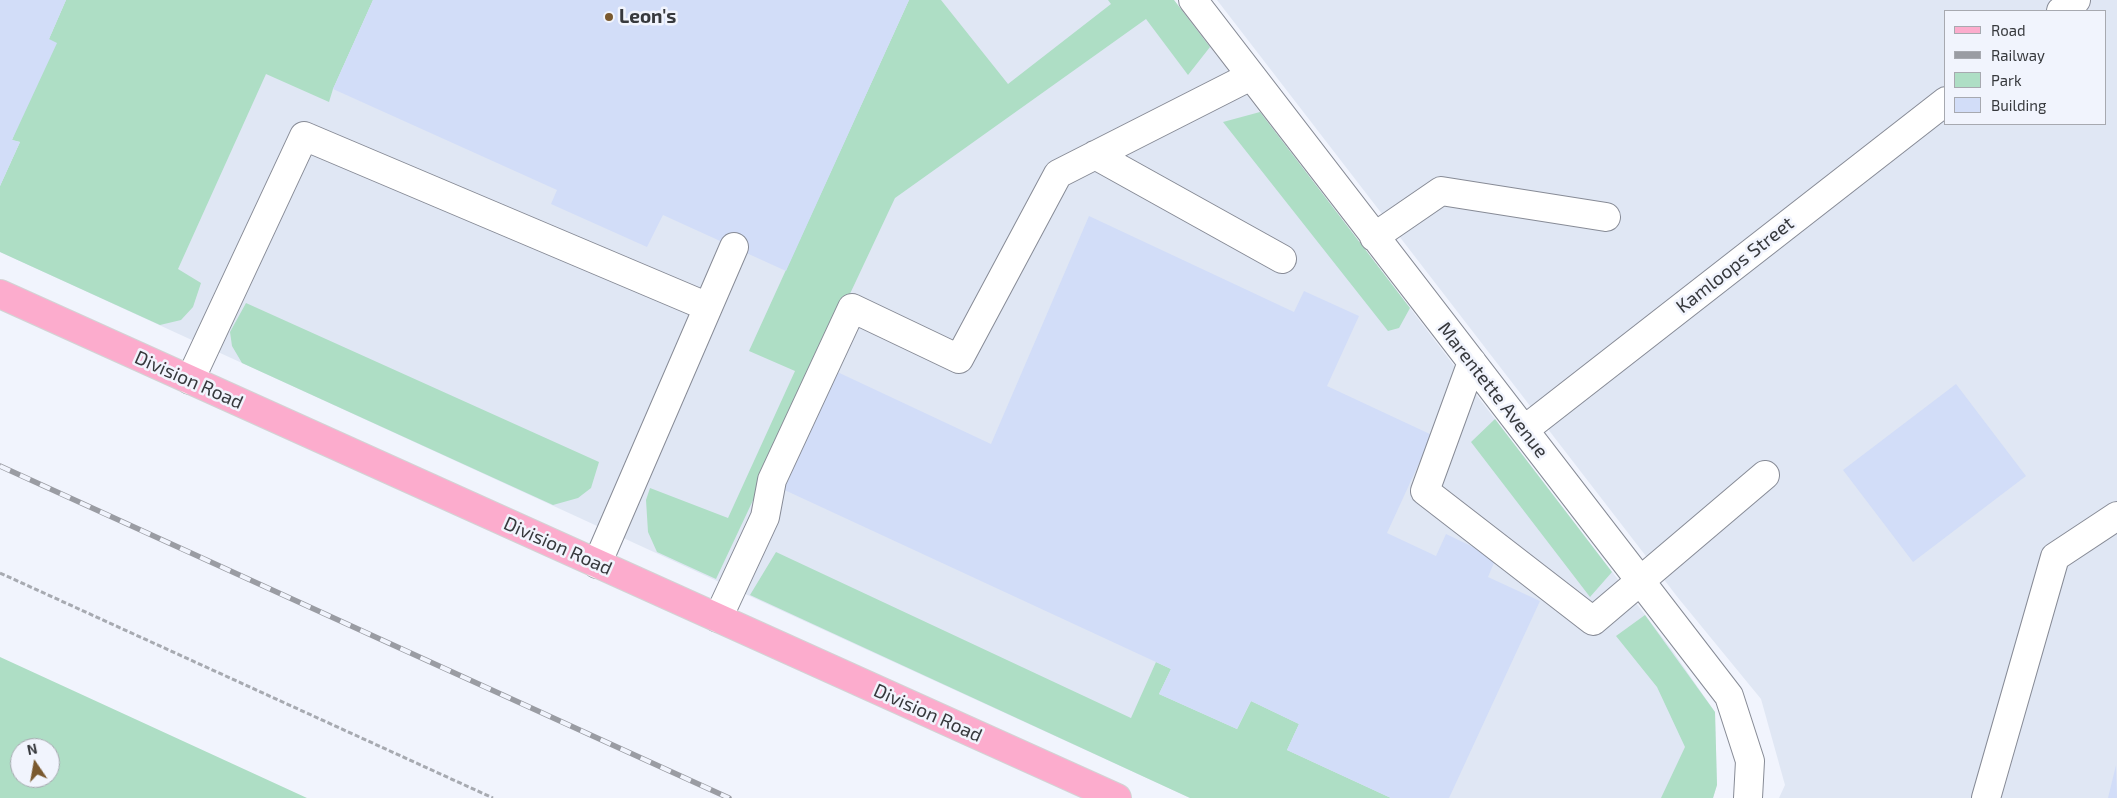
<!DOCTYPE html>
<html>
<head>
<meta charset="utf-8">
<style>
  body { margin:0 }
  #map { position:relative; width:2117px; height:798px; overflow:hidden; background:#f1f4fd; font-family:"Exo 2",sans-serif }
  canvas { display:block }
  .legend { position:absolute; left:1944px; top:10px; width:162px; height:115px; box-sizing:border-box; background:#f1f4fd; border:1px solid #a7a9b0; margin:0; padding:6px 9px; list-style:none; font-size:15px; color:#37393d }
  .legend li { display:flex; align-items:center; gap:10px; height:25px }
  .legend b { width:25px; border:1px solid #a7a9b0 }
  .north { position:absolute; left:10px; top:738px; width:50px; height:50px; box-sizing:border-box; background:#f1f4fd; border:1px solid #a7a9b0; border-radius:50%; rotate:348deg; font-size:14px; font-weight:700; line-height:20px; text-align:center; color:#37393d }
  .north::after { content:''; display:block; margin:auto; width:18px; height:22px; background:#7a592f; clip-path:polygon(50% 0,100% 100%,50% 72%,0 100%) }
</style>
</head>
<body>
<div id="map">
<canvas width="2117" height="798"></canvas>
<ul class="legend">
<li><b style="height:6px;background:#fcaccd"></b>Road</li>
<li><b style="height:6px;background:#9a9ca3"></b>Railway</li>
<li><b style="height:14px;background:#aedec5"></b>Park</li>
<li><b style="height:14px;background:#d2ddf8"></b>Building</li>
</ul>
<div class="north">N</div>
</div>
<script>
const ctx = document.querySelector('canvas').getContext('2d');
ctx.lineJoin = 'round';
function fillPath(path, color) { ctx.fillStyle = color; ctx.fill(path, 'evenodd'); }
const toPath = rows => new Path2D(rows.map(r => 'M' + r).join(''));
function strokePath(path, color, width, dash) { ctx.strokeStyle = color; ctx.lineWidth = width; ctx.lineCap = dash ? 'butt' : 'round'; ctx.setLineDash(dash || []); ctx.stroke(path); }
function write(font, color, halo, rows, align = 'center') {
  ctx.font = font + ' "Exo 2",sans-serif'; ctx.lineWidth = 5; ctx.setLineDash([]); ctx.textBaseline = 'middle'; ctx.strokeStyle = halo; ctx.fillStyle = color; for (const [text, x, y, turn = 0] of rows) {
    ctx.save(); ctx.translate(x, y); ctx.rotate((+turn || 0) * Math.PI / 180); ctx.textAlign = isNaN(turn) ? turn : align; if (halo) ctx.strokeText(text, 0, 0); ctx.fillText(text, 0, 0); ctx.restore();
  }
}
fillPath(toPath([
  [0,0,1174,0,1672,650,1715,712,1717,785,1713,798,1190,798,0,252],
  [1217,0,2117,0,2117,798,1779,798,1785,785,1761,699,1679,599],
  [1946,11,2106,11,2106,124,1946,124]
]), '#e0e7f4');
fillPath(toPath([
  [66,0,373,0,333,89,329,102,266,74,178,269,201,283,193,307,181,320,160,325,0,252,0,186,20,142,12,140,49,39],
  [909,0,941,0,1008,84,1111,4,1108,0,1174,0,1210,47,1188,75,1146,19,895,198,716,579,657,552,648,532,646,500,650,488,728,518,795,371,749,351],
  [1260,112,1410,308,1399,328,1388,331,1223,122],
  [246,303,599,462,591,488,578,498,553,505,242,363,232,346,230,332],
  [1495,419,1612,572,1590,597,1471,442],
  [776,552,1131,718,1156,662,1171,669,1159,694,1237,729,1251,701,1299,724,1287,750,1391,798,1190,798,750,595],
  [1645,615,1715,712,1717,785,1713,798,1661,798,1685,747,1657,687,1616,636],
  [0,657,307,798,0,798],
  [20,748,50,748,50,778,20,778]
]), '#aedec5');
fillPath(toPath([
  [0,0,66,0,49,39,57,43,12,140,20,142,0,186],
  [373,0,909,0,786,271,663,215,647,247,551,204,557,190,333,89],
  [1089,216,1294,312,1304,291,1359,316,1327,386,1432,435,1387,533,1436,556,1446,534,1496,558,1488,577,1540,601,1449,798,1391,798,1287,750,1299,724,1251,701,1237,729,1159,694,1171,669,778,487,831,369,991,444],
  [1956,384,2026,476,1913,562,1843,470],
  [2116,765,2117,798,2108,798]
]), '#d2ddf8');
const minor = toPath([
  [1193,0,1729,696,1750,761,1748,798],
  [2061,11,2076,0],
  [1095,155,1282,259],
  [1374,237,1441,191,1606,217],
  [1472,362,1425,491,1593,621,1765,475],
  [190,380,304,136,708,307],
  [1524,430,1946,101],
  [597,564,734,247],
  [718,618,765,517,772,480,852,308,959,359,1058,174,1251,76],
  [1986,798,2055,557,2117,516]
]);
const major = toPath([
  [0,294,1117,798]
]);
strokePath(minor, '#878b96', 30);
strokePath(major, '#d3d3d4', 30);
strokePath(toPath([
  [0,573,493,798]
]), '#a7aab1', 3, [5, 2.5]);
strokePath(minor, '#fff', 28);
strokePath(major, '#fcaccd', 28);
const rail = toPath([
  [0,466,729,798]
]);
strokePath(rail, '#9a9ca3', 5.5);
strokePath(rail, '#f1f4fd', 4, [11]);
for (const [x, y, r, color] of [
  [609,17,5,"#7a592f"]
]) { const dot = new Path2D(); dot.arc(x, y, r, 0, 2 * Math.PI); ctx.fillStyle = color; ctx.fill(dot); strokePath(dot, '#f1f4fd', 2); }
write('bold 19px', '#37393d', '#f1f4fd', [
  ["Leon's",619,17]
], 'left');
write('19px', '#37393d', '#f1f4fd', [
  ["Kamloops Street",1735,265,-38],
  ["Division Road",189,380,24],
  ["Marentette Avenue",1493,390,52],
  ["Division Road",558,546,24],
  ["Division Road",928,713,24]
]);
</script>
</body>
</html>
